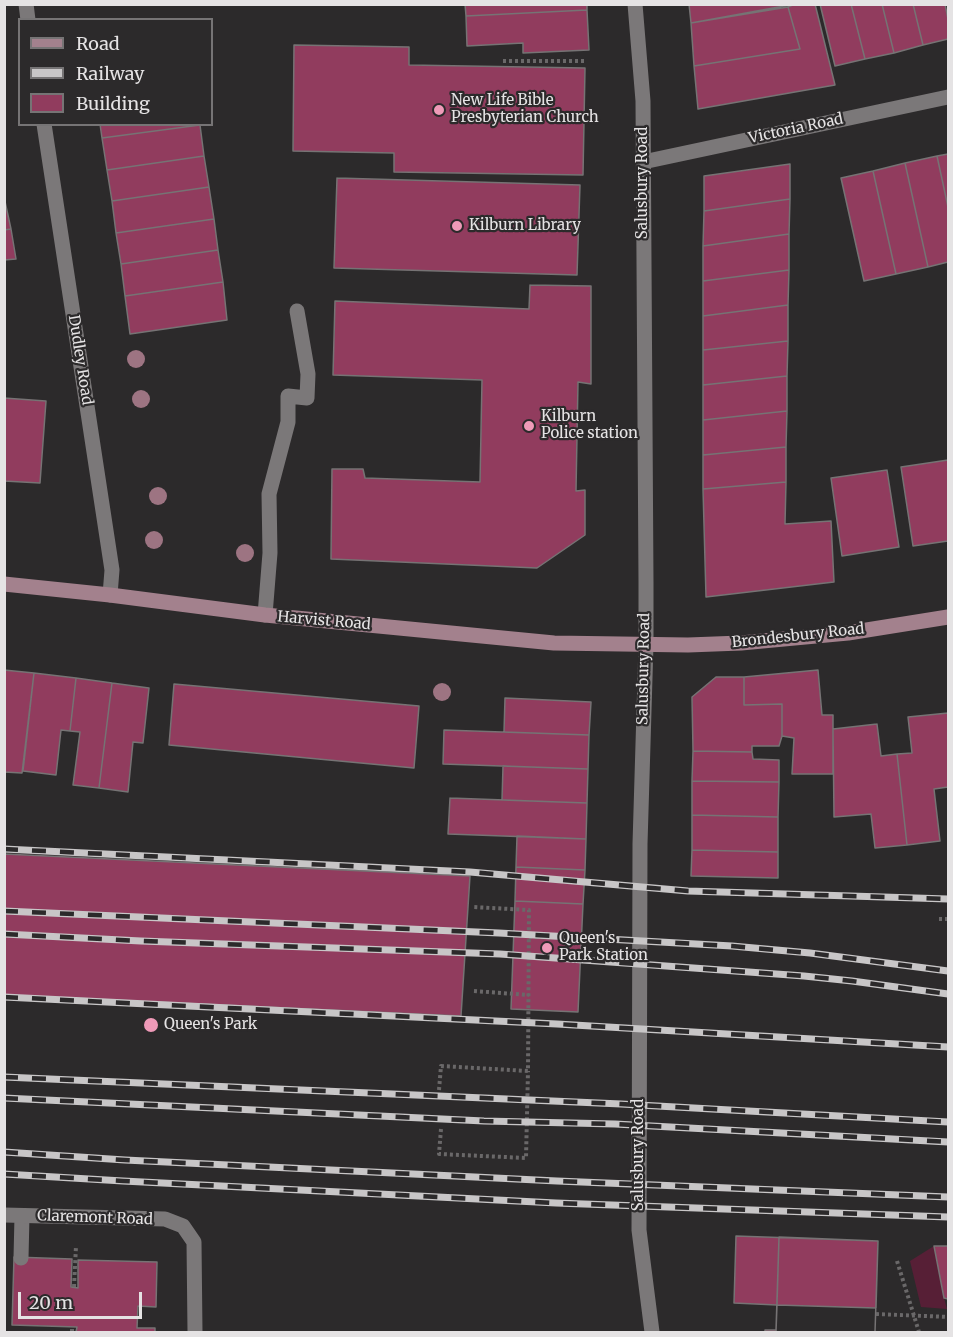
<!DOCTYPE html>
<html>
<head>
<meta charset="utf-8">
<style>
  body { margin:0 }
  #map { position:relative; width:953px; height:1337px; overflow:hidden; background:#2c2a2b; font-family:Merriweather,serif }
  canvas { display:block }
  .frame { position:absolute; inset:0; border:6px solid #e5e3e4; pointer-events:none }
  .legend { position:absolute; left:18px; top:18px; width:195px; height:108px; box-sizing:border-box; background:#2c2a2b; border:2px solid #767475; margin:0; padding:8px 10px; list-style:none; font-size:18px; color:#e5e3e4 }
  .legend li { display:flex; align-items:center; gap:12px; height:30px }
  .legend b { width:30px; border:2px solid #767475 }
  .scale { position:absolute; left:18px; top:1292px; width:124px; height:27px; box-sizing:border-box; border:3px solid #e5e3e4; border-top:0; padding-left:8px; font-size:18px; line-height:21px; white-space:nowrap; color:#e5e3e4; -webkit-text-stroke:4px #2c2a2b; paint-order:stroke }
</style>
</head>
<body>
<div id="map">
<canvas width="953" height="1337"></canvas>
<div class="frame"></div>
<ul class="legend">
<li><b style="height:8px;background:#a3818d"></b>Road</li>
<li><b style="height:8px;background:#c8c6c7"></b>Railway</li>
<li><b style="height:16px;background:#913c5e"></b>Building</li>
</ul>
<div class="scale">20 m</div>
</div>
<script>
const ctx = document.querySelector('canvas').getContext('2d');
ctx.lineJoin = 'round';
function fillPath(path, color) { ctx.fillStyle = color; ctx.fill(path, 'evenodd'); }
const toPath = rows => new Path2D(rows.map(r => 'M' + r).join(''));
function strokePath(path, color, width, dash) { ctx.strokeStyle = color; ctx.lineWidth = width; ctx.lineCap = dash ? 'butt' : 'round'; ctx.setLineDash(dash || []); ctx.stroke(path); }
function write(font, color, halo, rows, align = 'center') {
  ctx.font = font + ' Merriweather,serif'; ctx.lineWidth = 4.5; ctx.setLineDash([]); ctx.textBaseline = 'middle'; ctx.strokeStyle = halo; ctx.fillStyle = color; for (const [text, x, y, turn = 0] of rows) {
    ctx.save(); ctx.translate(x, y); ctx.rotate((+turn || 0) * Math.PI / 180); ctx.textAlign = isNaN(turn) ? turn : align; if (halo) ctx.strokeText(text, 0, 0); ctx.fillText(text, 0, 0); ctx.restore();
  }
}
fillPath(toPath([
  [934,1246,944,1298,947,1309,921,1307,910,1261]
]), '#571f36');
const building = toPath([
  [465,4,587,4,587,10,466,16,465,4],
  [689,4,795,4,691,23,689,4],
  [795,4,815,4,835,85,698,109,694,66,800,49,788,7,795,4],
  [820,4,851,4,865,59,835,66,820,4],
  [851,4,882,4,894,53,865,59,851,4],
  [882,4,913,4,923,45,894,53,882,4],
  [913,4,945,4,948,19,948,39,923,45,913,4],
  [788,7,800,49,694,66,691,23,788,7],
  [587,10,589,50,523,53,523,43,467,46,466,16,587,10],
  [294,45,409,47,409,65,585,68,583,175,394,172,394,153,293,151,294,45],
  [100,124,200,124,200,125,102,138,100,124],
  [200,125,204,156,107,170,102,138,200,125],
  [948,154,948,207,937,156,948,154],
  [204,156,209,187,112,201,107,170,204,156],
  [937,156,948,207,948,262,928,267,905,163,937,156],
  [905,163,928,267,896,274,873,171,905,163],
  [790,164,790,199,704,211,704,176,790,164],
  [873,171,896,274,864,281,841,178,873,171],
  [337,178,580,185,577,275,334,268,337,178],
  [209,187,214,219,116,233,112,201,209,187],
  [4,197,11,229,4,230,4,197],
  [790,199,789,234,703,246,704,211,790,199],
  [214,219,218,250,121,264,116,233,214,219],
  [11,229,16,259,4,260,4,230,11,229],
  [789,234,789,270,703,281,703,246,789,234],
  [218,250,223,282,125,296,121,264,218,250],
  [789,270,788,305,703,316,703,281,789,270],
  [223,282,227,320,130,334,125,296,223,282],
  [530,285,591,286,591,384,578,382,576,491,585,490,585,535,537,568,331,559,332,469,363,469,365,478,480,482,482,380,333,375,335,301,529,309,530,285],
  [788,305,788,341,703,350,703,316,788,305],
  [788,341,787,376,703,385,703,350,788,341],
  [787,376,787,411,703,420,703,385,787,376],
  [4,398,46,401,40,483,4,481,4,398],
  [787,411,786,447,703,455,703,420,787,411],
  [786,447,786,482,703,489,703,455,786,447],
  [948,460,948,541,913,546,901,467,948,460],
  [887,470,899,547,842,556,831,478,887,470],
  [786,482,785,524,831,521,834,582,706,597,703,489,786,482],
  [4,670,34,673,22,773,4,772,4,670],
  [818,670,822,715,833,715,833,774,792,774,794,738,782,736,782,704,744,705,744,677,818,670],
  [34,673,76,678,70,731,61,730,56,775,23,771,34,673],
  [716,677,744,677,744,705,782,704,782,736,779,746,752,746,752,752,693,751,692,697,716,677],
  [76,678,112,683,99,788,73,785,80,732,70,731,76,678],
  [112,683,149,688,143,743,133,742,128,792,99,788,112,683],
  [174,684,419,706,414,768,169,745,174,684],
  [505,698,591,702,589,735,504,732,505,698],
  [948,713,948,787,934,789,940,841,907,845,897,754,912,753,908,717,948,713],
  [877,724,881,756,897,754,907,845,875,848,871,814,834,817,833,729,877,724],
  [444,730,589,735,588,769,443,764,444,730],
  [693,751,752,752,753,759,779,760,779,782,692,781,693,751],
  [503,766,588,769,587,803,502,800,503,766],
  [692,781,779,782,778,817,692,815,692,781],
  [450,798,587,803,586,839,448,834,450,798],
  [692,815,778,817,778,852,692,850,692,815],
  [517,836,586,839,585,870,516,867,517,836],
  [692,850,778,852,778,878,691,876,692,850],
  [4,854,470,876,461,1016,4,995,4,854],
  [516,867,585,870,583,904,515,901,516,867],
  [515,901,583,904,578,1012,511,1009,515,901],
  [736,1236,878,1241,875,1332,776,1332,777,1305,734,1303,736,1236],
  [779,1237,878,1241,875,1332,776,1332,779,1237],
  [779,1237,878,1241,875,1332,765,1332,765,1330,776,1330,779,1237],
  [779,1237,878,1241,876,1308,777,1305,779,1237],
  [779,1237,878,1241,875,1332,776,1332,779,1237],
  [934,1246,948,1246,948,1299,944,1298,934,1246],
  [14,1257,72,1259,71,1287,78,1288,78,1260,157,1262,156,1307,138,1306,137,1328,155,1328,155,1332,76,1332,77,1327,12,1325,14,1257]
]);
fillPath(building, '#913c5e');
strokePath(building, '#767374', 1.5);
strokePath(toPath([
  [503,61,585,61],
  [939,919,948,919],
  [529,937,602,938],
  [474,991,529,995],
  [439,1090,441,1066,528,1071,529,910,473,907],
  [441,1129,439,1154,526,1158,528,1071],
  [897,1261,919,1332],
  [74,1287,76,1246],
  [876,1314,948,1317],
  [72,1332,72,1327]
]), '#6a6869', 4, [3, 3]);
strokePath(toPath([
  [265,615,270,553,269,494,288,422,288,396,307,398,308,374,297,311],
  [21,1258,22,1216]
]), '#7b7879', 15);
strokePath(toPath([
  [26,4,28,20],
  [44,124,112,570,110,595],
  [643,162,948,97],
  [4,1215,165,1219,183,1226,194,1242,195,1332]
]), '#7b7879', 15);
strokePath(toPath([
  [635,4,643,101,646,582,646,644,640,844,639,1230,652,1332]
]), '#7b7879', 15);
strokePath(toPath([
  [4,584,110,595,265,615,554,643,688,645,741,643,848,633,948,617]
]), '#a3818d', 15);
const rail = toPath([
  [4,849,470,872,688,891,948,899],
  [4,911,499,933,732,946,810,953,948,971],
  [4,934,141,941,500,954,804,976,852,981,948,994],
  [4,997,557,1024,948,1047],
  [4,1077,621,1104,948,1122],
  [4,1098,484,1121,615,1124,948,1142],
  [4,1152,125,1160,557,1181,948,1197],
  [4,1174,123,1181,556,1203,948,1217]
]);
strokePath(rail, '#c8c6c7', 7);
strokePath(rail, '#2c2a2b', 4.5, [14]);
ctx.fillStyle = '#9d7482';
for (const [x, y] of [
  [136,359],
  [141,399],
  [158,496],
  [154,540],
  [245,553],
  [442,692]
]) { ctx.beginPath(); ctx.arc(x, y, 9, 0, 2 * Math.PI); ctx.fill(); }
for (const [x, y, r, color] of [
  [439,110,6,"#ef9ab8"],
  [457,226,6,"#ef9ab8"],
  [529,426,6,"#ef9ab8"],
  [547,948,6,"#ef9ab8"],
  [151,1025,8,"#ef9ab8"]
]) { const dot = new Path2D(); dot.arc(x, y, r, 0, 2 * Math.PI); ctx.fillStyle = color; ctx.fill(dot); strokePath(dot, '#2c2a2b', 2); }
write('15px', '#e5e3e4', '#2c2a2b', [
  ["New Life Bible",451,101],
  ["Presbyterian Church",451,118],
  ["Kilburn Library",469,226],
  ["Kilburn",541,417],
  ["Police station",541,434],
  ["Queen's",559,939],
  ["Park Station",559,956],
  ["Queen's Park",164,1025]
], 'left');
write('15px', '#e5e3e4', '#2c2a2b', [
  ["Victoria Road",796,129,-12],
  ["Salusbury Road",643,183,-90],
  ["Dudley Road",80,360,81],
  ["Harvist Road",324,621,5],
  ["Brondesbury Road",798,636,-6],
  ["Salusbury Road",644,669,-89],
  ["Salusbury Road",639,1155,-90],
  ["Claremont Road",95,1218,2]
]);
</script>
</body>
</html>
